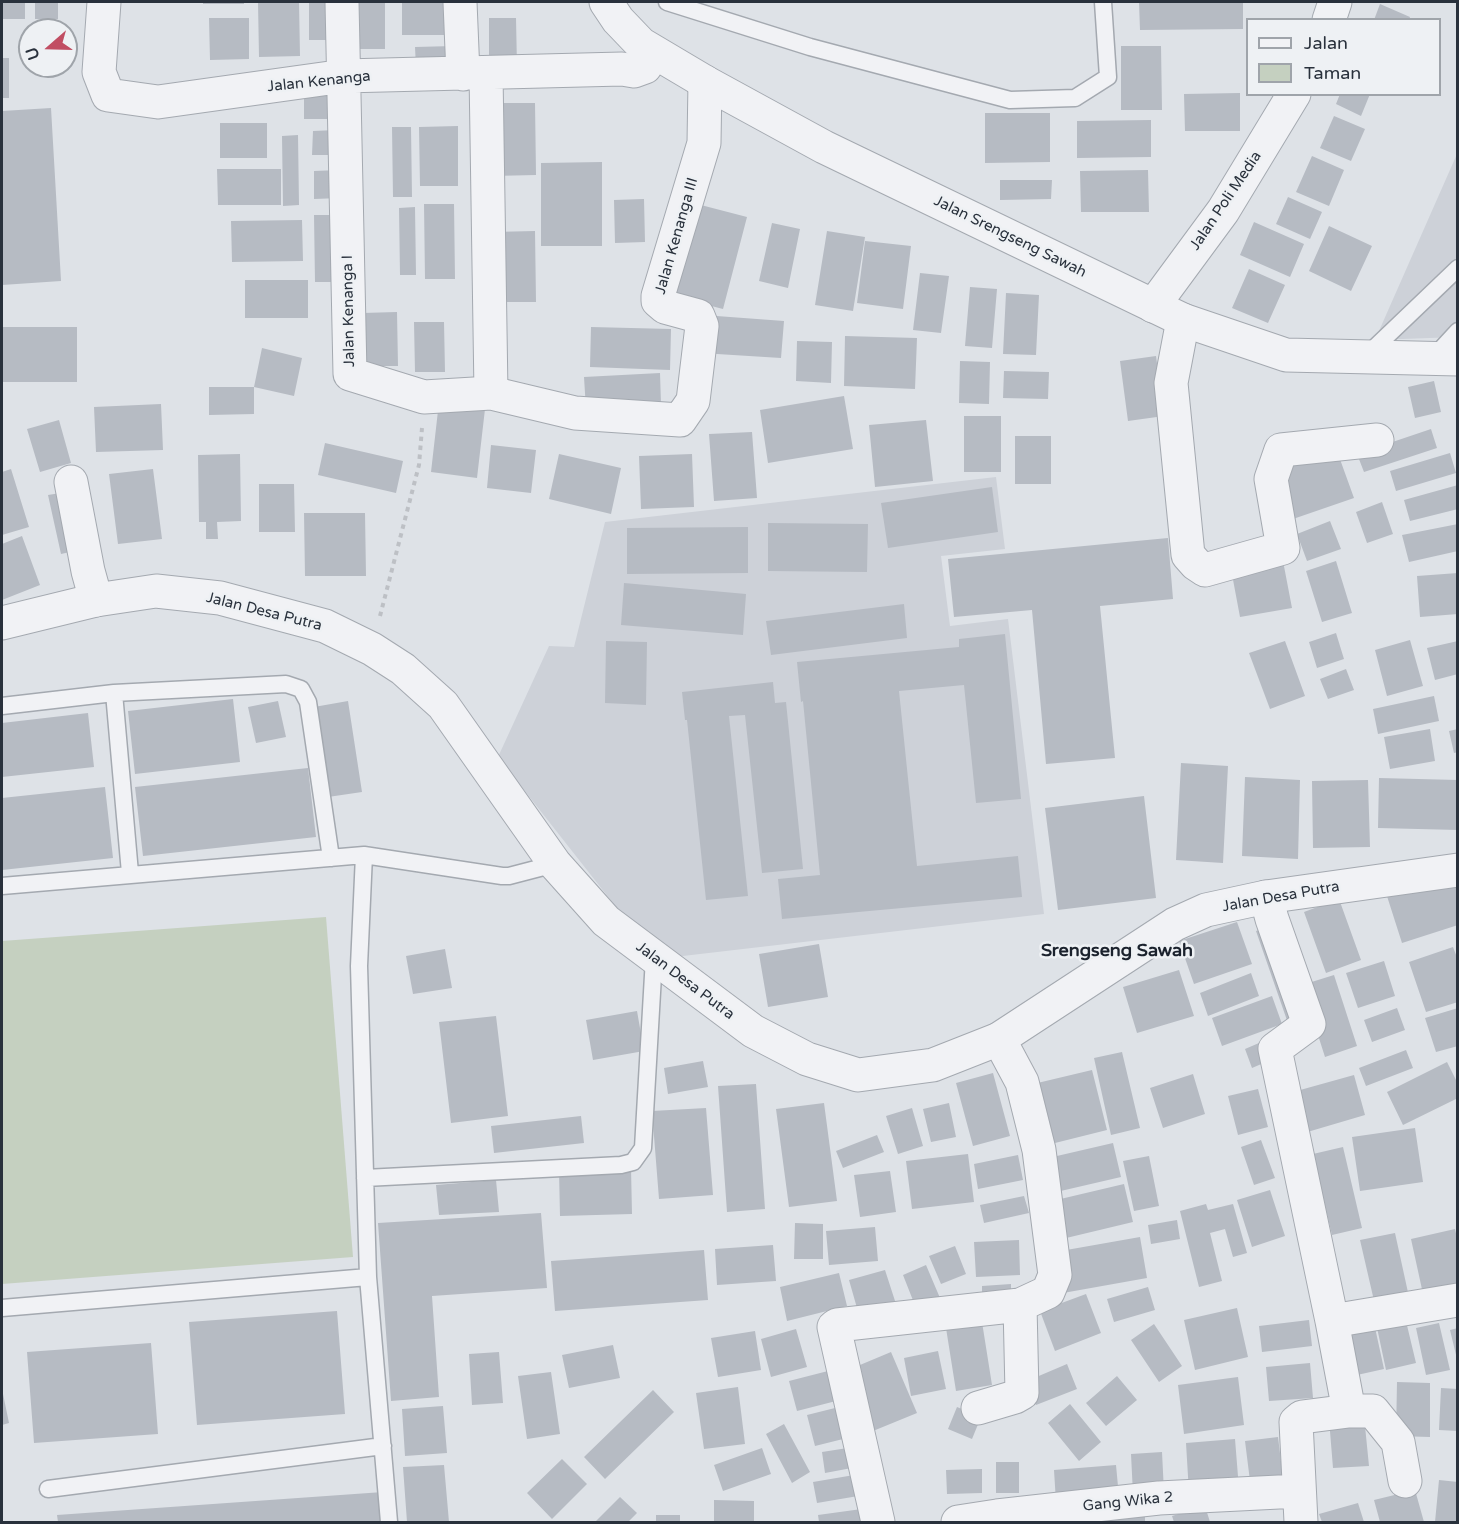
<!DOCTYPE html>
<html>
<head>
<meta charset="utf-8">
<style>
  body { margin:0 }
  #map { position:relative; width:1459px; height:1524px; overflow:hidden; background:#dee2e7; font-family:"Varela Round",sans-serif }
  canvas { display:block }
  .frame { position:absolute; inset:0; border:3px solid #29313c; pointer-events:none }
  .legend { position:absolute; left:1246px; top:18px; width:195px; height:78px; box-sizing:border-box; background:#eef1f4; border:2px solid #9fa4aa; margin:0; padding:8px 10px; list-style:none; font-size:18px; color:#29313c }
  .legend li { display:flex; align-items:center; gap:12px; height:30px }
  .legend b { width:30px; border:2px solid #9fa4aa }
  .north { position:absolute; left:18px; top:18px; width:60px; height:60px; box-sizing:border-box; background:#eef1f4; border:2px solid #9fa4aa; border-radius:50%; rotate:250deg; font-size:16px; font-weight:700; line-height:24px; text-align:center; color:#29313c }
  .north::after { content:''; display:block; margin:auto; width:21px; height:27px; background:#c14e63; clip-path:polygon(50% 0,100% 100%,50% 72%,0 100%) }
</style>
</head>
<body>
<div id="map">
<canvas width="1459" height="1524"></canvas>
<div class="frame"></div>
<ul class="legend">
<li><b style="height:8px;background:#f1f2f5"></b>Jalan</li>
<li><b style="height:16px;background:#c5d0c0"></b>Taman</li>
</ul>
<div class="north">U</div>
</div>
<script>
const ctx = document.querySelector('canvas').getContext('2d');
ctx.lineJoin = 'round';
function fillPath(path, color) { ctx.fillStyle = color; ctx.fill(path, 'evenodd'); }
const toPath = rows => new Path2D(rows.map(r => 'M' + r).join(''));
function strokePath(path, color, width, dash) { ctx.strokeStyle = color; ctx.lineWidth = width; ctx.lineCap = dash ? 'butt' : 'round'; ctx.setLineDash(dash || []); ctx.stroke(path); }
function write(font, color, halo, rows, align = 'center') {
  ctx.font = font + ' "Varela Round",sans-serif'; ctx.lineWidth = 5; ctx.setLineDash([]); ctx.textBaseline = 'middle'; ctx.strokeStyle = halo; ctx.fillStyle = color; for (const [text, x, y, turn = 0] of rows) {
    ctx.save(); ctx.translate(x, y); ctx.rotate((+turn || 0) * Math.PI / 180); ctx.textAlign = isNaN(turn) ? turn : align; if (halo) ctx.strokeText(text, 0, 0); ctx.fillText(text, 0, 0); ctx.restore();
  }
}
fillPath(toPath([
  [1457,149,1457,337,1375,340,1457,154],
  [996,477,1005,549,941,556,950,626,1008,619,1044,914,657,959,498,757,549,646,574,647,605,522]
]), '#cdd1d8');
fillPath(toPath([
  [326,917,353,1257,2,1284,2,941]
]), '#c5d0c0');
fillPath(toPath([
  [2,2,25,2,25,19,2,19],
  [35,2,58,2,58,19,35,19],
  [203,2,244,2,244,4,203,4],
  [258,2,299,2,300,56,259,57],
  [309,2,329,2,330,40,309,40],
  [359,2,385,2,385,49,360,49],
  [402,2,451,2,451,35,402,35],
  [1139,2,1243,2,1243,29,1140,30],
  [1380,4,1410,17,1409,20,1374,20],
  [209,18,249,18,249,59,210,60],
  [489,18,516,18,517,67,489,67],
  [454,46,454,66,416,67,415,47],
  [1121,46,1161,46,1162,110,1121,110],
  [2,58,9,58,9,98,2,98],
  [1240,93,1240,131,1185,131,1184,94],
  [1340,94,1370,94,1361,116,1336,104],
  [335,95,335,119,304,119,304,96],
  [491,103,535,103,536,175,492,176],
  [51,108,61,281,2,285,2,111],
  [985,113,1050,113,1050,162,985,163],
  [1334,116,1365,129,1351,161,1320,148],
  [1151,120,1151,157,1077,158,1077,121],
  [220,123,267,123,267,158,220,158],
  [458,126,458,186,420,186,419,127],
  [392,127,411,127,412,197,393,197],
  [336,130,336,155,312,155,313,131],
  [298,135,299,205,283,206,282,136],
  [1312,156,1344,170,1329,206,1296,192],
  [602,162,602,246,541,246,541,163],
  [217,169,281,169,281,205,218,205],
  [340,170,341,198,314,199,314,171],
  [1148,170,1149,212,1081,212,1080,171],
  [1000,180,1052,180,1051,199,1000,200],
  [1288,197,1322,212,1310,239,1276,224],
  [644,199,645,242,615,243,614,200],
  [424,204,454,204,455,279,425,279],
  [697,204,747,217,723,309,673,296],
  [415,207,416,275,400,275,399,208],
  [314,215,333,215,334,282,315,282],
  [302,220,303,261,232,262,231,221],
  [1254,222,1304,244,1290,277,1240,255],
  [772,223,800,229,788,288,759,281],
  [1329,226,1372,246,1351,291,1309,271],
  [535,231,536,302,493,302,492,232],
  [827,231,865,237,853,311,815,305],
  [865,241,911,246,903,309,857,303],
  [1249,269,1285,285,1268,323,1232,308],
  [920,273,949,276,941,333,913,330],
  [245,280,308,280,308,318,245,318],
  [970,287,997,289,992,348,965,346],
  [1006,293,1039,295,1036,355,1003,354],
  [397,312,398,366,363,366,362,313],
  [703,315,784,321,781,358,701,353],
  [414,322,444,322,445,372,415,372],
  [2,327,77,327,77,382,2,382],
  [591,327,671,329,670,370,590,367],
  [845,336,917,338,915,389,844,386],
  [797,341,832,342,831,383,796,381],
  [262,348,302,358,294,396,254,387,254,414,209,415,209,387,254,387],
  [1156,356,1164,416,1128,421,1120,361],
  [960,361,990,362,989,404,959,403],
  [1004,371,1049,372,1048,399,1003,398],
  [660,373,661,405,586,409,584,377],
  [1434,381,1441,412,1415,418,1408,387],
  [844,396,853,449,768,463,760,410],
  [439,402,485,409,477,478,431,472],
  [161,404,163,450,96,452,94,407],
  [964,416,1001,416,1001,472,964,472],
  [59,420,71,463,40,472,27,429],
  [926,420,933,481,875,487,869,425],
  [1431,429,1437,448,1364,472,1357,454],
  [752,432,757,498,714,501,709,434],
  [1015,436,1051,436,1051,484,1015,484],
  [325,443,403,461,396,493,318,475],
  [491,445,536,450,531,493,487,488],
  [1337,451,1354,498,1293,519,1276,472],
  [1450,453,1456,473,1396,491,1390,471],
  [240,454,241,521,217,522,218,539,206,539,206,522,199,522,198,455],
  [559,454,621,468,611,514,549,499],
  [692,454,694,507,641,509,639,456],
  [11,469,29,527,2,535,2,472],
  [153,469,162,539,118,544,109,474],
  [259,484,294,484,295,532,259,532],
  [1458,485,1458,509,1410,521,1404,500],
  [992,487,998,532,888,548,881,503],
  [67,492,79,550,61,554,48,495],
  [1382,502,1393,534,1367,543,1356,512],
  [304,513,365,513,366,576,305,576],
  [1330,521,1341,549,1307,561,1297,534],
  [768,523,868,524,867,572,768,571],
  [1458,524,1458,551,1409,562,1402,535],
  [748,527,748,573,627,574,627,528],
  [22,536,40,585,2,600,2,544],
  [1168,538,1173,599,1100,606,1115,758,1046,764,1032,610,954,617,948,559],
  [1283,561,1292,608,1240,617,1231,569],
  [1336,561,1352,613,1322,622,1306,571],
  [1458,573,1458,614,1420,617,1417,576],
  [624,583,746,594,743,635,621,625],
  [904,604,907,638,771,655,766,621],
  [1336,633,1344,659,1317,668,1309,642],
  [1005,634,1021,799,976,803,964,685,899,691,917,866,1018,856,1022,897,782,919,778,879,820,875,803,701,801,702,797,662,959,647,959,639],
  [1410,640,1423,686,1387,696,1375,650],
  [606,641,647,642,646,705,605,703],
  [1285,641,1305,696,1270,709,1249,653],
  [1458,641,1458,674,1435,680,1427,648],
  [1346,669,1354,690,1328,699,1320,679],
  [773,682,775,703,786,702,803,869,762,873,745,715,729,716,748,896,706,900,687,720,685,720,682,692],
  [1434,696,1439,721,1378,734,1373,709],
  [233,699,240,762,135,774,128,711],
  [278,701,286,737,256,743,248,707],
  [348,701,362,792,328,797,314,707],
  [88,713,94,767,2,777,2,723],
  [1430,729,1435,761,1390,769,1384,737],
  [1458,729,1458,752,1454,753,1449,731],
  [1181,763,1228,766,1223,863,1176,860],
  [308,768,316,837,143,856,135,787],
  [1245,777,1300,780,1298,859,1242,856],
  [1379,778,1458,780,1458,830,1378,828],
  [1368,780,1370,847,1313,848,1312,781],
  [105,787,113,858,2,870,2,798],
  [1144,796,1156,898,1058,910,1045,808],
  [1452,872,1458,890,1458,925,1402,943,1386,893],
  [1339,899,1361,960,1326,973,1304,912],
  [1237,922,1252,964,1194,984,1179,941],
  [1265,928,1299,1026,1290,1029,1256,931],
  [819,944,828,997,768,1007,759,954],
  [1453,947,1458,960,1458,1002,1426,1012,1409,962],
  [445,949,452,988,413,994,406,956],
  [1384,961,1395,996,1358,1008,1346,973],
  [1179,970,1194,1016,1137,1033,1123,987],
  [1251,973,1259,996,1208,1016,1200,993],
  [1334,975,1357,1046,1325,1057,1302,985],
  [1272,996,1282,1024,1222,1046,1212,1018],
  [1397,1008,1405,1030,1372,1042,1364,1020],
  [1458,1008,1458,1046,1436,1052,1425,1018],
  [637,1011,644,1051,593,1060,586,1020],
  [496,1016,508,1116,451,1123,439,1022],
  [1266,1040,1273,1059,1252,1068,1245,1049],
  [1406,1050,1413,1068,1366,1086,1359,1068],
  [1122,1052,1140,1128,1111,1135,1094,1058],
  [703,1061,708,1087,668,1094,664,1068],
  [1447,1062,1458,1084,1458,1098,1403,1125,1387,1092],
  [1092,1070,1107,1130,1043,1146,1029,1085],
  [993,1073,1010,1136,973,1146,956,1083],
  [1193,1074,1205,1114,1163,1128,1150,1088],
  [1354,1075,1365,1115,1304,1133,1293,1092],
  [756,1084,765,1209,727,1212,718,1086],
  [1258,1089,1268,1127,1238,1135,1228,1096],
  [824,1103,837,1201,789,1207,776,1109],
  [949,1103,956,1137,931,1142,923,1109],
  [706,1108,713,1195,659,1199,652,1111],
  [912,1108,923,1146,898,1154,886,1116],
  [581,1116,584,1143,494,1153,491,1126],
  [1415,1128,1423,1182,1360,1191,1352,1137],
  [877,1135,884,1152,843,1168,836,1151],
  [1261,1140,1275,1178,1254,1185,1241,1147],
  [1113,1143,1121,1177,1052,1193,1044,1159],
  [1343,1147,1362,1228,1332,1235,1313,1154],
  [968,1154,974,1202,912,1209,906,1161],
  [1018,1155,1023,1180,978,1189,974,1164],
  [1149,1156,1159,1206,1134,1211,1123,1161],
  [631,1168,632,1214,560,1216,559,1170],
  [890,1171,896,1212,860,1217,854,1175],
  [496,1180,499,1212,439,1215,436,1185],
  [1124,1184,1133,1222,1062,1239,1052,1201],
  [1270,1190,1285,1236,1252,1247,1237,1200],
  [1024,1196,1029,1213,984,1223,980,1205],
  [1206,1204,1208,1210,1233,1204,1247,1253,1233,1257,1225,1229,1210,1233,1222,1281,1199,1287,1180,1211],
  [541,1213,547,1288,432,1296,439,1397,391,1401,378,1223],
  [1177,1220,1180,1239,1151,1244,1148,1225],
  [795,1223,823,1224,823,1259,794,1259],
  [875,1227,878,1261,829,1265,826,1231],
  [1455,1229,1458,1242,1458,1296,1425,1303,1411,1239],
  [1395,1233,1409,1297,1375,1305,1360,1240],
  [1140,1237,1147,1278,1063,1293,1055,1252],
  [1019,1240,1020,1275,976,1277,974,1242],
  [773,1245,776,1281,717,1285,715,1249],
  [955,1246,966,1274,941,1284,929,1256],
  [704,1250,708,1300,555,1311,551,1261],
  [926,1265,940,1298,916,1308,903,1275],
  [885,1270,896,1304,859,1315,849,1280],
  [839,1273,847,1306,787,1321,780,1287],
  [1011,1284,1011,1297,982,1298,982,1286],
  [1148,1287,1155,1310,1114,1322,1107,1299],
  [1086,1294,1101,1333,1055,1351,1040,1311],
  [1237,1308,1248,1357,1195,1370,1184,1320],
  [337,1311,345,1414,197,1425,189,1322],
  [1405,1317,1416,1363,1386,1370,1376,1323],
  [1309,1320,1312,1346,1262,1352,1259,1326],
  [982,1322,992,1385,956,1391,946,1328],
  [1374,1323,1384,1369,1348,1377,1338,1331],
  [1439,1323,1450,1370,1426,1375,1416,1328],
  [1154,1324,1182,1366,1159,1382,1131,1340],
  [1458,1328,1458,1359,1457,1359,1450,1330],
  [796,1329,807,1367,771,1377,761,1339],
  [755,1331,761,1370,718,1377,711,1338],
  [151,1343,158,1434,34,1443,27,1352],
  [613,1345,620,1378,569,1388,562,1355],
  [938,1351,946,1389,911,1396,904,1358],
  [499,1352,503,1403,472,1405,469,1354],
  [891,1352,917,1413,873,1431,848,1370],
  [1310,1363,1313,1398,1269,1401,1266,1367],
  [1067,1364,1077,1389,1036,1405,1027,1381],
  [828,1371,836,1401,797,1411,789,1381],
  [551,1372,560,1434,527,1439,518,1376],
  [1117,1376,1137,1400,1106,1426,1086,1403],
  [1238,1377,1244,1425,1184,1434,1178,1385],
  [1397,1382,1430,1383,1430,1437,1396,1436],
  [738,1387,745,1444,704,1449,696,1393],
  [1441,1388,1458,1389,1458,1431,1439,1430],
  [2,1389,9,1423,2,1425],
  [653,1390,674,1412,605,1479,584,1457],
  [1070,1404,1101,1442,1079,1461,1048,1423],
  [443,1406,447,1453,405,1456,402,1409],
  [843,1406,851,1437,815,1446,807,1415],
  [957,1407,981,1417,972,1439,948,1429],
  [1364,1416,1369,1466,1333,1468,1329,1419],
  [784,1424,810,1472,792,1483,766,1434],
  [1278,1437,1284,1486,1251,1489,1245,1441],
  [1235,1439,1239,1489,1189,1493,1186,1443],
  [854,1447,857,1467,825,1473,822,1452],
  [762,1448,771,1474,723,1491,714,1465],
  [1162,1452,1164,1492,1133,1494,1131,1454],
  [562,1459,587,1484,552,1519,527,1493],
  [996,1462,1019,1462,1019,1493,996,1493],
  [444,1465,449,1522,407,1522,403,1467],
  [1116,1465,1119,1497,1056,1502,1054,1470],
  [982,1469,982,1493,947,1494,946,1470],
  [860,1474,864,1495,817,1503,813,1482],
  [1439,1480,1458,1482,1458,1522,1435,1522],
  [1415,1490,1424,1522,1380,1522,1374,1500],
  [383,1492,386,1522,58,1522,57,1515],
  [620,1497,637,1513,628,1522,595,1522],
  [714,1500,754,1501,754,1522,714,1522],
  [1358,1503,1364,1522,1322,1522,1319,1514],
  [1205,1506,1210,1522,1174,1522,1172,1516],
  [869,1508,871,1522,819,1522,818,1515],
  [1145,1513,1145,1522,1103,1522,1103,1517],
  [656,1515,680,1515,680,1522,656,1522]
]), '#b6bbc3');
const service = toPath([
  [667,2,810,47,1010,100,1075,98,1108,77,1103,2],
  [1367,355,1458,268],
  [1434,357,1458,331],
  [114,693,130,873],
  [2,706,114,693,286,684,301,689,308,702,331,858],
  [364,855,359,966,368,1277],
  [2,886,364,855,502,876,509,876,555,864],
  [365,1178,621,1165,633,1162,643,1148,654,958],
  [2,1308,368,1277,389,1522],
  [48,1489,383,1446]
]);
const minor = toPath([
  [104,2,99,72,108,95,158,102,344,76,622,69,634,71,645,67,654,53],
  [342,2,350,374,424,397,491,393,575,413,680,420,693,401,702,326,698,316,665,307,658,301,658,296,704,143,705,82],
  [460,2,463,74],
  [1329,20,1335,2],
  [486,73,491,393],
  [1153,306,1223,211,1294,94],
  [1183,320,1171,383,1188,555,1196,564,1205,570,1283,548,1271,479,1281,450,1377,440],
  [71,482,88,571,96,600],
  [1266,897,1272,919,1309,1024,1275,1049,1332,1321,1458,1300],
  [1332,1321,1349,1411,1373,1411,1398,1442,1405,1481],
  [978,1408,1015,1397,1022,1393,1020,1305],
  [878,1522,834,1327,837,1325,1020,1305,1048,1292,1055,1275,1039,1150,1022,1082,999,1039],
  [958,1522,997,1516,1159,1498,1299,1491],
  [1301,1522,1296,1422,1302,1417,1349,1411]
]);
const tertiary = toPath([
  [606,2,618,20,641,44,705,82,824,147,1183,320,1286,355,1458,359],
  [2,623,96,600,156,591,220,598,325,626,372,649,403,669,443,705,555,864,606,921,753,1031,807,1059,858,1075,933,1065,999,1039,1175,924,1206,910,1266,897,1458,870]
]);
strokePath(service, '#a4a9b0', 19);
strokePath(minor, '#a4a9b0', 35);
strokePath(tertiary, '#a4a9b0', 35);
strokePath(toPath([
  [380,616,419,465,422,428]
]), '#bdc0c5', 4, [4.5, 4.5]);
strokePath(service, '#f1f2f5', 16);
strokePath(minor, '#f1f2f5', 33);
strokePath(tertiary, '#f1f2f5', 33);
write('15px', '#29313c', '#eef1f4', [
  ["Jalan Kenanga",319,82,-6],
  ["Jalan Poli Media",1226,201,-56],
  ["Jalan Kenanga III",677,236,-74],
  ["Jalan Srengseng Sawah",1010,237,26],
  ["Jalan Kenanga I",349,311,-91],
  ["Jalan Desa Putra",264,612,14],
  ["Jalan Desa Putra",1281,897,-10],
  ["Jalan Desa Putra",685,981,37],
  ["Gang Wika 2",1128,1502,-6]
]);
write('bold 18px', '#1b222d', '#eef1f4', [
  ["Srengseng Sawah",1117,951]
]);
</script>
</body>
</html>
